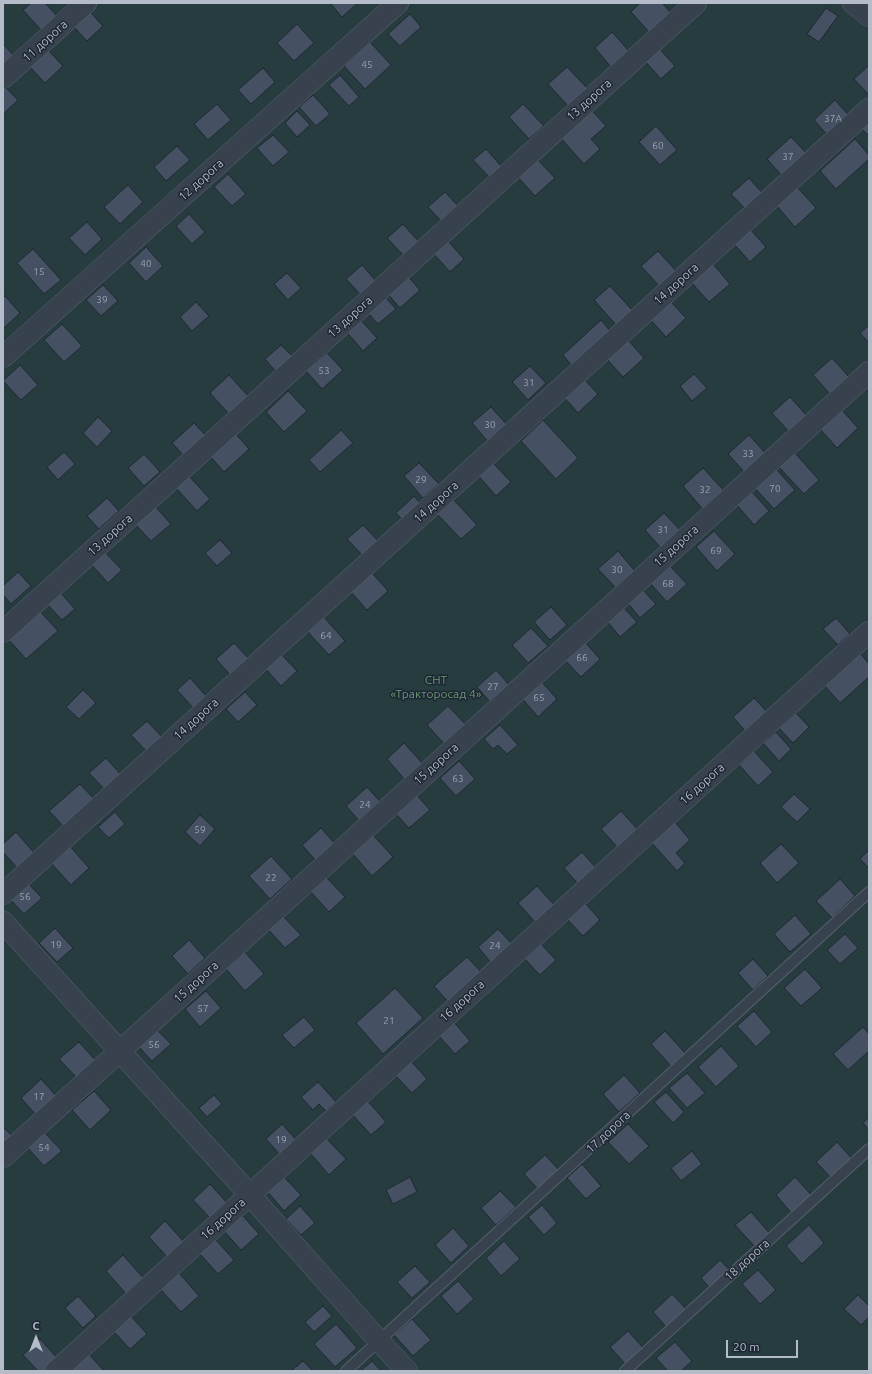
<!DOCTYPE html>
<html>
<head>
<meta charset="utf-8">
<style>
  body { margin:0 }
  #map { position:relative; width:872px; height:1374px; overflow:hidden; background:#242f3e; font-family:Ubuntu,sans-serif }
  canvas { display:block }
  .frame { position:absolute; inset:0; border:4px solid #b4bcc9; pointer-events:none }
  .north { position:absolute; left:16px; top:1318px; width:40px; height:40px; -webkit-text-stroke:3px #1d2633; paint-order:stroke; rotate:0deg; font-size:11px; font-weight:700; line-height:16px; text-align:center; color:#b4bcc9 }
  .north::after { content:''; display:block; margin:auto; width:14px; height:18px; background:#b4bcc9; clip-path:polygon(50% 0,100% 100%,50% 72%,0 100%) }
  .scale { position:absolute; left:726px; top:1340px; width:72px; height:18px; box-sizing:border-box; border:2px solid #b4bcc9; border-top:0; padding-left:5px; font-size:12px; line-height:14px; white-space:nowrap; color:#b4bcc9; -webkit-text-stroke:3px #1d2633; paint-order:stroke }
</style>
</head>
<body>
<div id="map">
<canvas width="872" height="1374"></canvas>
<div class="frame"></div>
<div class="north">С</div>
<div class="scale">20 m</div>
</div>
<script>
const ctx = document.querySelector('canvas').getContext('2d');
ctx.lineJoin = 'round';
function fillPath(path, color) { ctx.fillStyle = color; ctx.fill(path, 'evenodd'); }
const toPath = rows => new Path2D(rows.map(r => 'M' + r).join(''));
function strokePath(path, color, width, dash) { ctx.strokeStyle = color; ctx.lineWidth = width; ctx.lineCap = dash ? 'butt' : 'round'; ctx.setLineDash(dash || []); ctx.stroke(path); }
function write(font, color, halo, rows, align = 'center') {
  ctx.font = font + ' Ubuntu,sans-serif'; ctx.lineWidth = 3; ctx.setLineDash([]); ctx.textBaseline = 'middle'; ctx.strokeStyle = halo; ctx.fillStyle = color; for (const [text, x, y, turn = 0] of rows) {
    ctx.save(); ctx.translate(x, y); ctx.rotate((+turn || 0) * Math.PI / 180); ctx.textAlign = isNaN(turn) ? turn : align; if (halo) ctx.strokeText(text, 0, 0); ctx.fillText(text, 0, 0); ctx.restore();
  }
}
fillPath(toPath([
  [3,3,869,3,869,1371,3,1371]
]), '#263c3f');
const building = toPath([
  [31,3,45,3,57,16,41,30,23,10,31,3],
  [330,3,358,3,342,17,330,3],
  [640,3,662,3,671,13,649,32,631,12,640,3],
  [826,8,838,16,819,42,807,34,826,8],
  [90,12,103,26,87,41,74,27,90,12],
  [410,14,421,27,400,46,388,34,410,14],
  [297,24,314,43,294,61,277,43,297,24],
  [612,32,629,51,611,67,595,48,612,32],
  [370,42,391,65,365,89,344,66,370,42],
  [3,44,14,56,3,66,3,44],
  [658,47,675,66,661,79,644,60,658,47],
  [48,50,63,66,45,83,30,67,48,50],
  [869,65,869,95,854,79,869,65],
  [567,67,588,89,569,107,548,84,567,67],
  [263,68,275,82,251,104,238,90,263,68],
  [340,75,359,97,349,106,329,85,340,75],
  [5,87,18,100,3,114,3,88,5,87],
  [313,95,330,114,316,126,299,107,313,95],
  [835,100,852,119,830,138,814,120,835,100],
  [217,104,231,120,208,140,194,124,217,104],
  [523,104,544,126,529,139,509,117,523,104],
  [589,107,606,126,591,139,600,149,584,164,558,135,589,107],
  [297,111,310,125,297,137,285,123,297,111],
  [869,117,869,136,859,126,869,117],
  [656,126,677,150,660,165,639,142,656,126],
  [273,135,289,152,273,166,257,148,273,135],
  [791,137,809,156,784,178,767,159,791,137],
  [855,139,869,155,869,159,836,189,820,171,855,139],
  [177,146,190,160,166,181,154,167,177,146],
  [486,149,502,167,490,178,473,160,486,149],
  [536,158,555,178,535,196,516,175,536,158],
  [228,174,246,194,232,206,214,187,228,174],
  [749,178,765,196,748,212,731,194,749,178],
  [128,185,143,202,120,224,104,207,128,185],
  [797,187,816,208,795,227,776,205,797,187],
  [445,192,460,208,443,223,428,207,445,192],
  [189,214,205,232,192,244,176,226,189,214],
  [87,222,102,239,85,255,69,238,87,222],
  [403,224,420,243,405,257,387,238,403,224],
  [750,229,766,247,750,262,734,244,750,229],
  [447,240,464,259,450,272,433,253,447,240],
  [146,247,163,266,146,282,129,263,146,247],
  [33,249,61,280,44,294,17,263,33,249],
  [658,251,677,272,660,287,641,266,658,251],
  [712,263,730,284,709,302,691,282,712,263],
  [362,265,377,282,362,296,346,279,362,265],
  [287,273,301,288,288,300,274,284,287,273],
  [406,274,420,290,400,308,386,292,406,274],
  [103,285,118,301,101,316,86,300,103,285],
  [610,286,633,311,617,326,594,300,610,286],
  [5,296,20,313,3,329,3,298,5,296],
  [385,297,396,309,378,324,367,312,385,297],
  [670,301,686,318,666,337,650,319,670,301],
  [196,302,209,316,192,331,180,317,196,302],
  [359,318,377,338,363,351,345,330,359,318],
  [601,320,611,332,573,367,563,355,601,320],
  [62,324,82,346,64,362,44,340,62,324],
  [869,325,869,343,860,333,869,325],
  [628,340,644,358,623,377,607,359,628,340],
  [281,345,294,358,277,373,265,359,281,345],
  [327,353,343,370,322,389,306,371,327,353],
  [832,358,849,377,830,394,813,375,832,358],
  [20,365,38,385,21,400,3,381,20,365],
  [530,366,546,383,528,400,512,382,530,366],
  [694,374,707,388,692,401,680,386,694,374],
  [229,375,249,397,229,414,210,393,229,375],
  [583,378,598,394,578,413,563,396,583,378],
  [288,391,307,411,284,432,266,412,288,391],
  [790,397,807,416,789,432,772,413,790,397],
  [491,407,509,427,490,444,472,423,491,407],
  [842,410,858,428,837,448,820,429,842,410],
  [98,417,112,431,97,447,83,433,98,417],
  [543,420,578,458,556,479,521,441,543,420],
  [194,423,208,438,186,458,172,443,194,423],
  [341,430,353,443,320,472,309,460,341,430],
  [235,433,249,449,224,472,210,456,235,433],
  [749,435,767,455,746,474,728,454,749,435],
  [64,452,75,464,58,480,47,467,64,452],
  [794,452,819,480,804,494,778,466,794,452],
  [144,454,160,472,144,486,128,468,144,454],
  [491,461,511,482,496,496,477,474,491,461],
  [419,463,439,484,423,498,404,476,419,463],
  [703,468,727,494,706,513,683,486,703,468],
  [776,469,795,490,774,509,755,488,776,469],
  [188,475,210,499,197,511,175,487,188,475],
  [752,492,769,511,754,525,737,505,752,492],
  [414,496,420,503,402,519,396,513,414,496],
  [107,498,119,511,99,529,87,516,107,498],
  [452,498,477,525,461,539,436,513,452,498],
  [154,505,171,524,151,541,134,523,154,505],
  [664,513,681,531,661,548,645,530,664,513],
  [363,525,380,543,364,557,347,539,363,525],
  [714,531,735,554,717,571,696,547,714,531],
  [220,540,232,553,217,566,205,553,220,540],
  [104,551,122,570,108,583,90,563,104,551],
  [618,551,635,571,616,588,598,569,618,551],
  [670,566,687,584,667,602,650,583,670,566],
  [18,572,31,586,11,604,3,595,3,586,18,572],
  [372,573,388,591,367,610,351,592,372,573],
  [642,589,656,604,640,618,627,602,642,589],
  [59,591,75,609,62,620,46,603,59,591],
  [622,606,637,622,620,637,606,620,622,606],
  [551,607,567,625,550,640,534,622,551,607],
  [39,610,58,631,26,659,8,639,39,610],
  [323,616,345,641,329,655,307,631,323,616],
  [836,618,850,634,838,645,823,629,836,618],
  [531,628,548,646,528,663,512,645,531,628],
  [583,640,600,659,581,677,563,658,583,640],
  [234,643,250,660,232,677,216,659,234,643],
  [860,653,869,664,869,677,840,703,824,685,860,653],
  [281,654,297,671,281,686,265,668,281,654],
  [496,670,510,686,491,703,477,687,496,670],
  [190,678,207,697,194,709,177,690,190,678],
  [540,680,557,699,538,717,521,697,540,680],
  [83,690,96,703,79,719,66,707,83,690],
  [245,692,257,705,238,722,226,709,245,692],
  [754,698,769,714,747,733,733,717,754,698],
  [448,706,468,727,446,746,427,725,448,706],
  [796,713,809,727,793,743,779,728,796,713],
  [147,721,164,739,148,753,131,735,147,721],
  [500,725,518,745,507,754,498,745,493,749,484,739,500,725],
  [776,732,791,749,779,761,763,743,776,732],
  [404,743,423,764,405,780,387,759,404,743],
  [754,751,773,772,758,786,739,765,754,751],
  [106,758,123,777,107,792,89,773,106,758],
  [459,761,475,779,456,796,440,778,459,761],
  [80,784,95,800,65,828,49,811,80,784],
  [367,787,383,805,362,824,346,806,367,787],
  [415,793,430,810,409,828,394,812,415,793],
  [794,794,810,809,797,822,781,807,794,794],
  [621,811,639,831,619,849,601,829,621,811],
  [115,812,125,824,109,838,98,827,115,812],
  [200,815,215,829,200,846,185,832,200,815],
  [674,821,690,840,676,853,685,863,677,871,651,842,674,821],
  [321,828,336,845,317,862,302,845,321,828],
  [16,832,36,855,19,870,3,852,3,844,16,832],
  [373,835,393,857,372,876,352,853,373,835],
  [781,844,799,863,777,883,760,863,781,844],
  [69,845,89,868,71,885,50,862,69,845],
  [869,850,869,868,860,859,869,850],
  [582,852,597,869,579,885,564,868,582,852],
  [271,856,292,879,270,899,249,876,271,856],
  [326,877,345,897,329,912,310,891,326,877],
  [840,879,855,896,832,918,816,901,840,879],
  [26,881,42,898,24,914,8,897,26,881],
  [537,886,556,907,537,924,518,903,537,886],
  [585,903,600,920,583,936,567,919,585,903],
  [282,915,301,935,285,948,267,928,282,915],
  [795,915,811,934,790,952,774,934,795,915],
  [55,928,73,948,57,962,39,943,55,928],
  [498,929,513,945,492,964,478,947,498,929],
  [845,934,858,948,840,964,827,950,845,934],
  [189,940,205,958,188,974,172,956,189,940],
  [539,942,556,960,540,975,523,957,539,942],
  [245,952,264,974,245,991,226,969,245,952],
  [467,957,483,974,450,1004,434,986,467,957],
  [753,959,768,976,753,990,738,973,753,959],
  [805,969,822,988,801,1006,784,988,805,969],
  [395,988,423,1018,383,1054,356,1023,395,988],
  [206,991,221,1008,200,1027,185,1009,206,991],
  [754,1011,772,1032,756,1047,737,1026,754,1011],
  [304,1017,315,1030,294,1048,282,1035,304,1017],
  [453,1021,470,1041,455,1054,438,1035,453,1021],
  [863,1027,869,1034,869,1051,848,1070,833,1054,863,1027],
  [156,1029,171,1044,152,1061,137,1045,156,1029],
  [665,1031,685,1053,671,1066,651,1044,665,1031],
  [79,1042,97,1062,78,1079,59,1059,79,1042],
  [721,1046,739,1066,716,1087,698,1067,721,1046],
  [410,1060,427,1079,412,1093,394,1074,410,1060],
  [687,1073,705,1093,687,1108,669,1088,687,1073],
  [624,1075,640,1093,619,1112,603,1094,624,1075],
  [41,1079,57,1097,37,1116,21,1098,41,1079],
  [318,1082,336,1102,326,1111,319,1104,313,1110,301,1097,318,1082],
  [94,1091,111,1110,90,1130,72,1110,94,1091],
  [666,1092,684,1112,673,1123,654,1102,666,1092],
  [214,1095,222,1104,207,1117,199,1108,214,1095],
  [366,1099,386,1122,371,1135,351,1113,366,1099],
  [869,1117,869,1130,863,1123,869,1117],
  [282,1124,297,1141,281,1156,266,1139,282,1124],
  [628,1124,649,1146,629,1164,608,1142,628,1124],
  [3,1127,12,1136,3,1144,3,1127],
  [43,1131,62,1151,44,1166,26,1146,43,1131],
  [326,1138,346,1159,329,1175,310,1153,326,1138],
  [837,1142,855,1162,834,1181,816,1162,837,1142],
  [692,1151,702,1164,681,1181,671,1168,692,1151],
  [545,1155,559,1170,538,1189,524,1174,545,1155],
  [582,1164,601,1186,586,1199,567,1178,582,1164],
  [283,1176,301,1195,284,1211,267,1191,283,1176],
  [410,1177,417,1192,393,1204,386,1190,410,1177],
  [795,1177,814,1198,794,1216,776,1195,795,1177],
  [210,1184,228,1204,211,1219,193,1200,210,1184],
  [500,1191,516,1207,496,1225,481,1208,500,1191],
  [542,1205,557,1223,544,1235,528,1217,542,1205],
  [300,1206,315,1223,301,1235,286,1219,300,1206],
  [751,1212,773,1237,758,1250,735,1225,751,1212],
  [242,1215,259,1234,241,1250,224,1231,242,1215],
  [165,1221,186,1244,169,1259,149,1237,165,1221],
  [809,1225,824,1243,802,1264,786,1246,809,1225],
  [453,1228,469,1246,451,1263,435,1245,453,1228],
  [215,1239,234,1260,218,1274,199,1253,215,1239],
  [504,1241,520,1259,501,1276,486,1258,504,1241],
  [123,1255,145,1280,128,1296,106,1271,123,1255],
  [720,1260,734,1275,714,1293,701,1278,720,1260],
  [415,1266,430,1282,412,1298,397,1282,415,1266],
  [758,1270,776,1290,760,1304,742,1284,758,1270],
  [179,1273,199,1296,181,1312,160,1289,179,1273],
  [458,1281,474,1299,457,1314,441,1296,458,1281],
  [672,1294,689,1312,669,1330,653,1312,672,1294],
  [858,1295,869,1306,869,1317,861,1325,844,1309,858,1295],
  [78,1296,96,1316,83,1328,65,1308,78,1296],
  [323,1306,332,1316,314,1332,305,1322,323,1306],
  [130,1315,147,1334,130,1349,113,1331,130,1315],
  [412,1319,431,1340,413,1356,394,1335,412,1319],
  [336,1324,357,1348,335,1367,314,1344,336,1324],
  [628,1331,645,1350,627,1366,610,1347,628,1331],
  [40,1339,58,1359,44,1371,38,1371,23,1355,40,1339],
  [675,1342,692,1361,681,1371,668,1371,656,1358,675,1342],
  [88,1353,104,1371,72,1371,70,1369,88,1353],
  [303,1361,313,1371,291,1371,303,1361],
  [372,1361,381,1371,361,1371,372,1361]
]);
fillPath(building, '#455162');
strokePath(building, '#1f2835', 1);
const service = toPath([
  [346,1371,869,892],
  [625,1371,869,1149]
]);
const minor = toPath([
  [853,3,869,16],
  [3,78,86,3],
  [3,357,398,3],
  [3,632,696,3],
  [3,894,869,109],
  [3,922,250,1195,379,1341,407,1371],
  [3,1157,869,372],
  [56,1371,869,632]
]);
strokePath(service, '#565f6c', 12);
strokePath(minor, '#565f6c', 22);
strokePath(service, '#38414e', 10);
strokePath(minor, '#38414e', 21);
write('10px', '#98a1af', null, [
  ["45",367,65],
  ["37А",833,119],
  ["60",658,146],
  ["37",788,157],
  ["40",146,264],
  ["15",39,272],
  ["39",102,300],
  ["53",324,371],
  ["31",529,383],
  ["30",490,425],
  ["33",748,454],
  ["29",421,480],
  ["70",775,489],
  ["32",705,490],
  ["31",663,530],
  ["69",716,551],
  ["30",617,570],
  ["68",668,584],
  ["64",326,636],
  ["66",582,658],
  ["27",493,687],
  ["65",539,698],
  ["63",458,779],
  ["24",365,805],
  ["59",200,830],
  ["22",271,878],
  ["56",25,897],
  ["19",56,945],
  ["24",495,946],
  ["57",203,1009],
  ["21",389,1021],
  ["56",154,1045],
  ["17",39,1097],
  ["19",281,1140],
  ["54",44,1148]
]);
write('12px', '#b4bcc9', '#1d2633', [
  ["11 дорога",45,41,-42],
  ["13 дорога",589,100,-42],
  ["12 дорога",201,180,-42],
  ["14 дорога",676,284,-42],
  ["13 дорога",350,317,-42],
  ["14 дорога",436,502,-42],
  ["13 дорога",110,535,-42],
  ["15 дорога",676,546,-42],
  ["14 дорога",196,719,-42],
  ["15 дорога",436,764,-42],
  ["16 дорога",702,784,-42],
  ["15 дорога",196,982,-42],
  ["16 дорога",462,1001,-42],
  ["17 дорога",608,1132,-43],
  ["16 дорога",223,1219,-42],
  ["18 дорога",747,1260,-42]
]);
write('12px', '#6b9a76', '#1d2633', [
  ["СНТ",436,680],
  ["«Тракторосад 4»",436,694]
]);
</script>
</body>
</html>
